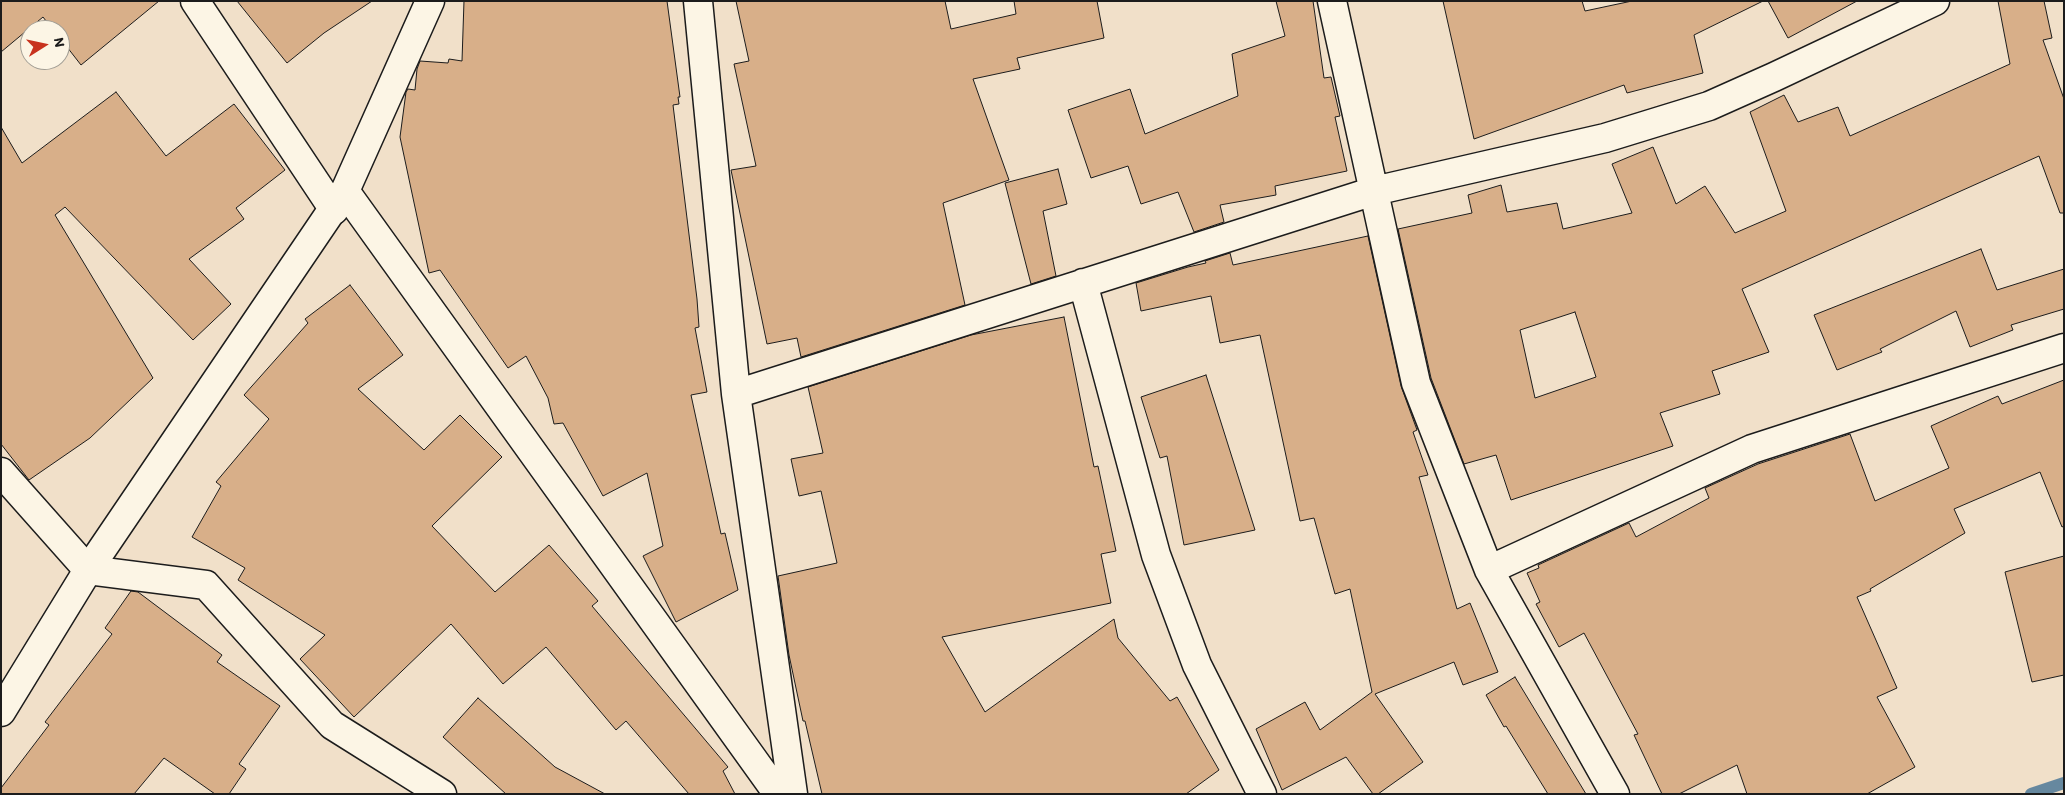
<!DOCTYPE html>
<html>
<head>
<meta charset="utf-8">
<style>
  body { margin:0 }
  #map { position:relative; width:2065px; height:795px; overflow:hidden; background:#f1e0c9; font-family:Itim,sans-serif }
  canvas { display:block }
  .frame { position:absolute; inset:0; border:2px solid #1c1c1c; pointer-events:none }
  .north { position:absolute; left:20px; top:20px; width:50px; height:50px; box-sizing:border-box; background:#fcf5e5; border:1px solid #a29e95; border-radius:50%; rotate:80deg; font-size:14px; font-weight:700; line-height:20px; text-align:center; color:#1c1c1c }
  .north::after { content:''; display:block; margin:auto; width:18px; height:22px; background:#c8321e; clip-path:polygon(50% 0,100% 100%,50% 72%,0 100%) }
</style>
</head>
<body>
<div id="map">
<canvas width="2065" height="795"></canvas>
<div class="frame"></div>
<div class="north">N</div>
</div>
<script>
const ctx = document.querySelector('canvas').getContext('2d');
ctx.lineJoin = 'round';
const toPath = rows => new Path2D(rows.map(r => 'M' + r).join(''));
function strokePath(path, color, width, dash) { ctx.strokeStyle = color; ctx.lineWidth = width; ctx.lineCap = dash ? 'butt' : 'round'; ctx.setLineDash(dash || []); ctx.stroke(path); }
function fillPath(path, color) { ctx.fillStyle = color; ctx.fill(path, 'evenodd'); }
strokePath(toPath([
  [2031,794,2064,783]
]), '#66889f', 12);
const building = toPath([
  [1,1,159,1,81,65,60,38,60,30,53,30,43,17,1,52,1,1],
  [237,1,372,1,324,33,287,63,237,1],
  [464,1,667,1,680,97,678,97,679,104,673,105,697,299,699,327,695,328,707,392,691,395,721,534,725,533,738,590,676,622,643,556,663,546,647,473,603,496,563,423,554,424,548,398,526,356,508,368,440,270,429,273,400,137,406,92,408,89,415,90,417,69,420,61,448,63,449,59,462,61,464,1],
  [736,1,945,1,951,29,1016,14,1014,1,1097,1,1104,38,1017,58,1020,69,973,79,1009,180,943,203,965,305,801,357,797,338,767,344,731,170,756,166,734,64,749,61,736,1],
  [1276,1,1313,1,1324,78,1331,77,1340,116,1335,117,1347,171,1275,186,1276,195,1220,205,1224,222,1194,232,1178,192,1141,204,1128,166,1091,178,1068,110,1130,89,1145,134,1238,96,1232,54,1285,36,1276,1],
  [1443,1,1582,1,1585,11,1632,1,1763,1,1694,35,1703,73,1627,93,1624,85,1474,139,1443,1],
  [1768,1,1857,1,1788,38,1768,1],
  [1998,1,2044,1,2052,38,2043,40,2064,99,2064,213,2060,213,2039,156,1742,289,1769,352,1712,371,1720,394,1660,413,1673,446,1511,500,1496,455,1464,464,1431,378,1398,229,1472,213,1468,195,1501,185,1507,212,1557,203,1563,229,1632,213,1612,164,1653,147,1676,204,1705,186,1735,233,1786,211,1750,112,1784,95,1798,122,1838,107,1850,136,2010,64,1998,1],
  [1575,312,1596,377,1535,398,1520,330,1575,312],
  [116,92,166,156,234,104,285,170,236,208,244,219,189,259,231,304,193,340,65,207,55,215,153,378,90,438,29,480,1,444,1,127,22,163,116,92],
  [1058,169,1067,204,1043,211,1056,276,1031,284,1005,183,1058,169],
  [1368,236,1401,386,1417,430,1413,432,1428,475,1419,477,1457,609,1470,603,1498,672,1463,685,1454,662,1375,694,1423,762,1378,794,1373,794,1346,757,1282,790,1256,729,1305,702,1320,730,1372,692,1350,589,1335,594,1314,518,1300,521,1260,335,1220,343,1211,296,1141,311,1136,283,1188,267,1206,263,1205,261,1230,253,1233,265,1368,236],
  [1981,249,1997,290,2064,269,2064,309,2011,325,2013,330,1970,347,1956,311,1880,349,1882,352,1837,370,1814,315,1981,249],
  [350,285,403,355,358,389,424,450,460,415,502,457,432,526,495,592,549,545,598,601,592,606,728,767,723,771,735,794,689,794,626,721,616,730,546,647,503,684,451,624,354,717,300,659,325,635,238,580,245,568,192,537,221,486,216,482,269,419,244,395,308,323,305,319,350,285],
  [1064,317,1094,467,1098,466,1116,551,1101,554,1111,603,942,637,985,712,1114,619,1118,638,1170,701,1177,697,1219,770,1186,794,822,794,805,721,803,721,789,655,778,576,837,563,821,491,799,496,791,459,823,453,808,387,971,335,1064,317],
  [1206,375,1255,530,1184,545,1167,456,1160,458,1141,397,1206,375],
  [2064,380,2064,526,2062,527,2040,472,1954,509,1965,533,1870,589,1871,591,1857,597,1897,688,1877,697,1915,767,1867,794,1747,794,1737,765,1679,794,1662,794,1634,735,1638,734,1584,633,1559,647,1536,604,1540,602,1527,573,1539,568,1538,565,1629,523,1636,537,1709,498,1705,488,1758,464,1850,434,1875,501,1949,468,1931,426,1998,396,2002,404,2064,380],
  [2064,556,2064,675,2032,682,2005,572,2064,556],
  [131,591,138,592,222,655,217,662,280,706,239,764,246,769,229,794,215,794,164,758,134,794,1,794,1,788,49,725,45,722,112,634,105,628,131,591],
  [1515,677,1586,794,1548,794,1506,726,1504,727,1486,695,1515,677],
  [478,698,555,767,605,794,506,794,443,737,478,698]
]);
fillPath(building, '#d8af89');
strokePath(building, '#1c1c1c', 1);
const minor = toPath([
  [195,1,334,210],
  [698,1,736,394,793,794],
  [1332,1,1416,383,1489,570,1615,794],
  [345,191,778,794],
  [1083,283,1156,555,1197,665,1262,794],
  [736,394,1374,191,1605,138,1709,106,1774,77,1935,1],
  [1,472,88,570,206,585,332,725,442,794],
  [1489,570,1752,449,2064,348]
]);
const tertiary = toPath([
  [1,712,88,570,345,191,430,1]
]);
strokePath(minor, '#1c1c1c', 31);
strokePath(tertiary, '#1c1c1c', 31);
strokePath(minor, '#fcf5e5', 28);
strokePath(tertiary, '#fcf5e5', 28);
</script>
</body>
</html>
